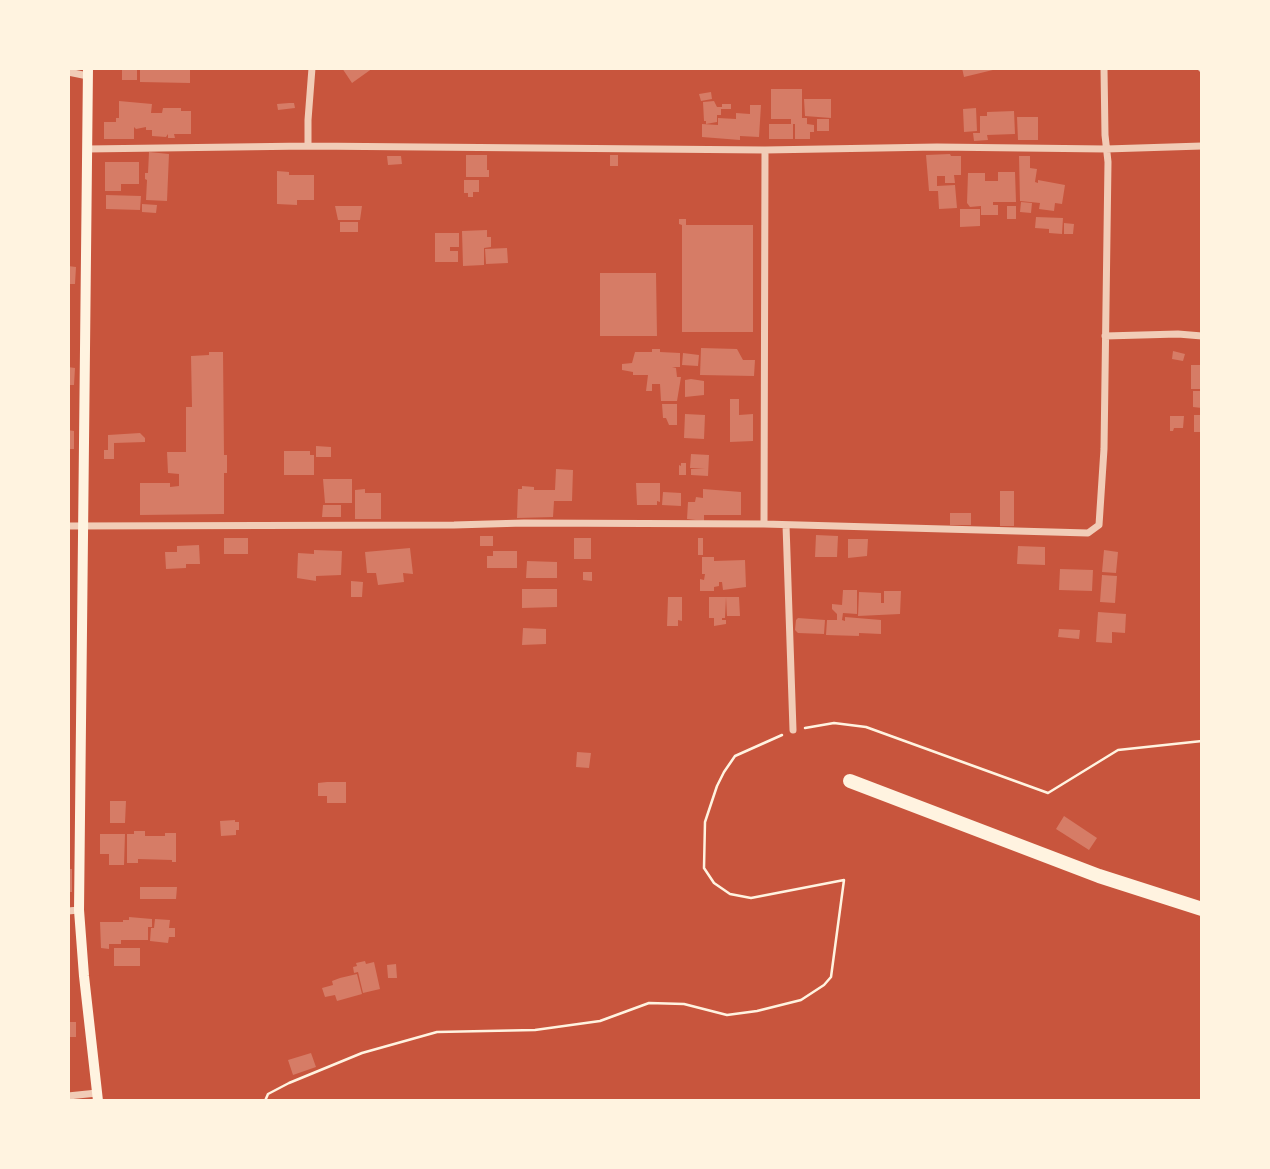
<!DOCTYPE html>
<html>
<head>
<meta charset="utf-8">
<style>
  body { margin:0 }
  #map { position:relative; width:1270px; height:1169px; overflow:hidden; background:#c8553d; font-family:"PT Sans Narrow",sans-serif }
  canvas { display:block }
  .frame { position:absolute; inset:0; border:70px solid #fff3e0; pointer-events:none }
</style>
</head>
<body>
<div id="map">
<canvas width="1270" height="1169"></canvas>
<div class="frame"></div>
</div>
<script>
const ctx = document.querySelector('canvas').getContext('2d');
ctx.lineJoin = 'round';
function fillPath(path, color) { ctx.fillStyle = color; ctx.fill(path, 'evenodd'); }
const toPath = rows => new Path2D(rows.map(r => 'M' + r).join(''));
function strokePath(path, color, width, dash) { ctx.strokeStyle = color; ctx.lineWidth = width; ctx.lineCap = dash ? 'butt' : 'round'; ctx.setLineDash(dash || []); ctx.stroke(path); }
fillPath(toPath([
  [122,68,137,68,137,80,122,80],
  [140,68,190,68,190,83,140,82],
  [342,68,373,68,352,83],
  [962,68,997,68,997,69,964,77],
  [771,89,802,89,802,118,807,118,807,124,814,125,814,132,810,132,810,139,795,139,795,124,791,124,791,119,771,119],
  [711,92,712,99,701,101,699,94],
  [804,99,831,99,831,118,805,116],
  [119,101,152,104,151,113,162,113,163,108,181,108,181,111,191,111,191,134,174,134,175,138,168,138,168,134,166,137,152,136,152,130,146,130,146,127,136,129,134,127,134,139,104,139,104,122,116,122,116,118,119,118],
  [714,101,717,107,722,107,722,104,731,104,731,109,721,109,721,115,717,115,717,122,706,124,706,121,704,121,703,102],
  [289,103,294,103,295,108,278,110,277,104],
  [750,105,761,105,759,137,740,136,740,140,702,137,702,124,718,125,718,118,736,119,736,113,750,114],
  [976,108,977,131,964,132,963,109],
  [1014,111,1015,134,987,135,988,140,974,141,973,133,980,133,980,116,987,116,987,112],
  [1017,117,1038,117,1038,140,1018,140],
  [817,119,829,119,829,131,817,131],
  [769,124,793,124,793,139,769,139],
  [149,152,169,154,167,201,146,200,147,180,145,179,145,173,148,173],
  [950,154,951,156,961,156,961,175,954,175,955,183,945,183,945,176,937,176,937,186,955,185,957,208,939,209,938,191,929,191,926,155],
  [466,155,487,155,487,170,489,170,489,177,466,177],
  [610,155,618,155,618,166,610,166],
  [387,156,401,156,402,164,388,165],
  [1019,156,1030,156,1030,168,1037,169,1035,182,1038,183,1038,180,1065,185,1062,204,1055,203,1054,211,1039,209,1040,203,1020,201],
  [105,162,139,162,139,184,121,184,121,191,105,191],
  [277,171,289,172,289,175,314,175,314,200,297,200,297,205,277,204],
  [998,172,1015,172,1016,202,993,202,993,205,998,205,998,215,981,215,981,206,970,207,967,203,968,173,985,173,985,181,998,181],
  [464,180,479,180,479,192,473,192,473,197,468,197,468,193,464,193],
  [106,195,141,196,140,210,106,209],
  [1021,202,1032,203,1031,213,1020,212],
  [142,204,157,205,156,213,142,212],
  [335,206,362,206,360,220,338,220],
  [1007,206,1016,206,1016,219,1007,219],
  [960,209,980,209,980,226,960,227],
  [1036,217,1063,218,1062,234,1049,233,1049,229,1035,228],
  [679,219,686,219,686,225,753,225,753,332,682,332,682,225,679,224],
  [340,222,358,222,358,232,340,232],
  [1064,223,1074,224,1073,234,1064,234],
  [487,230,487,237,491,237,491,247,484,248,484,265,463,266,462,231],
  [435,233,459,233,459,247,450,247,450,251,458,251,458,262,435,262],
  [507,248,508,263,486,264,485,249],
  [68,266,76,267,75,284,68,284],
  [600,273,656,273,657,336,600,336],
  [701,348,737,349,743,360,755,360,754,376,700,375],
  [652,349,660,349,660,352,680,353,680,367,672,367,676,368,677,377,681,377,677,401,661,401,660,384,652,384,652,391,646,391,648,375,633,375,633,372,622,370,622,364,632,363,635,352,652,352],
  [1173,351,1185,354,1183,361,1172,359],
  [209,352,223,352,224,455,227,455,227,473,224,473,224,514,140,515,140,483,170,483,170,487,179,486,179,474,168,473,167,452,186,452,186,407,192,407,191,356,209,355],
  [683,353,699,355,698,366,682,365],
  [1191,365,1202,365,1202,389,1191,389],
  [68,367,75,368,74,385,68,385],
  [691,379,704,381,704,395,685,397,685,380],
  [1193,391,1202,391,1202,408,1193,407],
  [730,399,739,399,739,415,753,414,753,441,730,442],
  [662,404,677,404,677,425,669,425,666,418,663,418],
  [685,414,705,415,704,439,684,438],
  [1194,415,1202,415,1202,432,1194,432],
  [1170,416,1184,416,1183,428,1174,428,1173,431,1170,431],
  [68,430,74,431,74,449,68,449],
  [140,433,145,438,145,442,114,443,114,459,104,459,104,450,108,450,108,435],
  [316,446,331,447,331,457,316,457],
  [284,451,310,451,310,455,314,455,314,475,284,475],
  [691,454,709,455,708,476,691,475,691,469,705,468,690,468],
  [681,463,686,463,686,475,679,475,679,465,681,466],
  [556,469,573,470,572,501,554,501,553,517,517,518,518,489,522,489,522,486,534,487,534,490,555,490],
  [323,479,352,479,352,503,325,503],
  [636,483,660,483,660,502,657,501,657,505,637,505],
  [365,489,365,493,381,493,381,519,355,519,355,490],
  [703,489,741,492,741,515,704,515,704,521,687,519,688,502,695,502,696,497,703,498],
  [1000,491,1014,491,1014,526,1000,526],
  [663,492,681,493,681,506,662,505],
  [323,505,341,505,341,517,322,517],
  [950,513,971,513,971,525,950,525],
  [816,535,838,536,837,557,815,557],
  [480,536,493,536,493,546,480,546],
  [224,538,248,538,248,554,224,554],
  [574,538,591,538,591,559,574,559],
  [698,538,703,538,703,555,698,555],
  [848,539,868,539,867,556,848,558],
  [199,545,200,564,186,564,186,568,166,569,165,552,177,552,177,546],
  [1018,546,1045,547,1045,565,1017,564],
  [410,548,413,574,403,573,404,582,378,585,376,573,367,573,365,552],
  [314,550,342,551,341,575,316,576,316,581,297,578,298,553,314,554],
  [1104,550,1118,552,1116,573,1102,572],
  [493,551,517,551,517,568,487,568,487,556,493,556],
  [702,557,714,557,714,561,745,560,746,587,723,590,722,582,719,582,719,586,714,587,714,591,700,591,700,579,704,580,705,574,702,574],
  [527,561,557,562,557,578,526,578],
  [1060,569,1093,570,1092,591,1059,590],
  [583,572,592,572,592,581,583,580],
  [1102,575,1117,576,1115,603,1100,602],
  [351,581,363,582,362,597,351,597],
  [522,589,557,589,557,607,522,608],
  [843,590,857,590,857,614,843,613,842,620,845,621,845,617,881,620,881,634,859,633,859,636,826,635,827,620,837,620,837,614,832,609,832,604,842,605],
  [884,591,901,591,900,614,858,616,859,592,881,593,881,603,884,603],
  [668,597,682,597,682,621,678,620,678,626,667,626],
  [709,597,726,597,725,618,722,618,722,620,726,620,726,624,714,626,714,618,709,618],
  [726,597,739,597,740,616,727,616],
  [1098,612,1126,614,1125,633,1112,632,1112,643,1096,642],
  [798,618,825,620,824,634,798,633,795,630,796,620],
  [523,628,546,629,546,644,522,645],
  [1059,629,1080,630,1079,639,1058,637],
  [577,752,591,753,589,768,576,767],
  [327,782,346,782,346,803,327,803,327,796,318,796,318,783],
  [110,801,126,801,125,823,110,823],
  [1064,816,1097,838,1089,850,1056,829],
  [235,820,235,822,239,822,239,830,236,830,236,835,221,836,220,821],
  [134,831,145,831,145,836,165,836,165,833,176,833,176,862,172,862,172,860,138,859,138,863,127,863,127,834,134,834],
  [100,834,125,834,124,865,109,865,109,854,100,854],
  [68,869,72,869,72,892,68,892],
  [140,887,177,887,176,899,140,899],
  [129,917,152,919,152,927,148,927,148,940,121,940,121,944,109,944,109,949,101,948,100,922,123,922,123,920,129,920],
  [155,919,170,920,169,928,175,928,175,937,169,937,168,943,150,941,151,928,154,928],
  [114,948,140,948,140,966,114,966],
  [365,961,366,964,374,962,380,989,363,993,358,972,354,973,353,967,357,966,356,963],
  [396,964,397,978,388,978,387,965],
  [357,974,362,994,337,1001,335,995,325,997,322,988,333,985,332,981,340,978],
  [68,1022,76,1022,76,1037,68,1037],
  [311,1053,316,1067,293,1075,288,1060]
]), '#d67c66');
strokePath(toPath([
  [805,728,834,723,866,727,1048,793,1118,750,1202,741],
  [265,1101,268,1094,289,1083,362,1053,437,1032,535,1030,600,1021,649,1003,684,1004,727,1015,757,1011,801,1000,824,985,831,977,844,880,751,898,730,894,714,883,704,868,705,822,717,786,724,772,735,756,782,735]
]), '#fff3e0', 2.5);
strokePath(toPath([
  [1201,68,1202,69],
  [68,72,88,76],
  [308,146,308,120,312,68],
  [87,149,308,146,765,150,937,147,1106,149,1202,146],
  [1105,336,1178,334,1202,336],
  [764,524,765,150],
  [786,525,793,730],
  [68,526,454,525,524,523,764,524,1088,533,1099,525,1104,449,1108,162,1105,135,1104,68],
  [68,911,79,910],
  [68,1096,97,1093]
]), '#f1ccb7', 7);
strokePath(toPath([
  [88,68,79,910,84,976,98,1101]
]), '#fff3e0', 10);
strokePath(toPath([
  [850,781,1099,876,1202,909]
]), '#fff3e0', 14);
</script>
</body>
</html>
